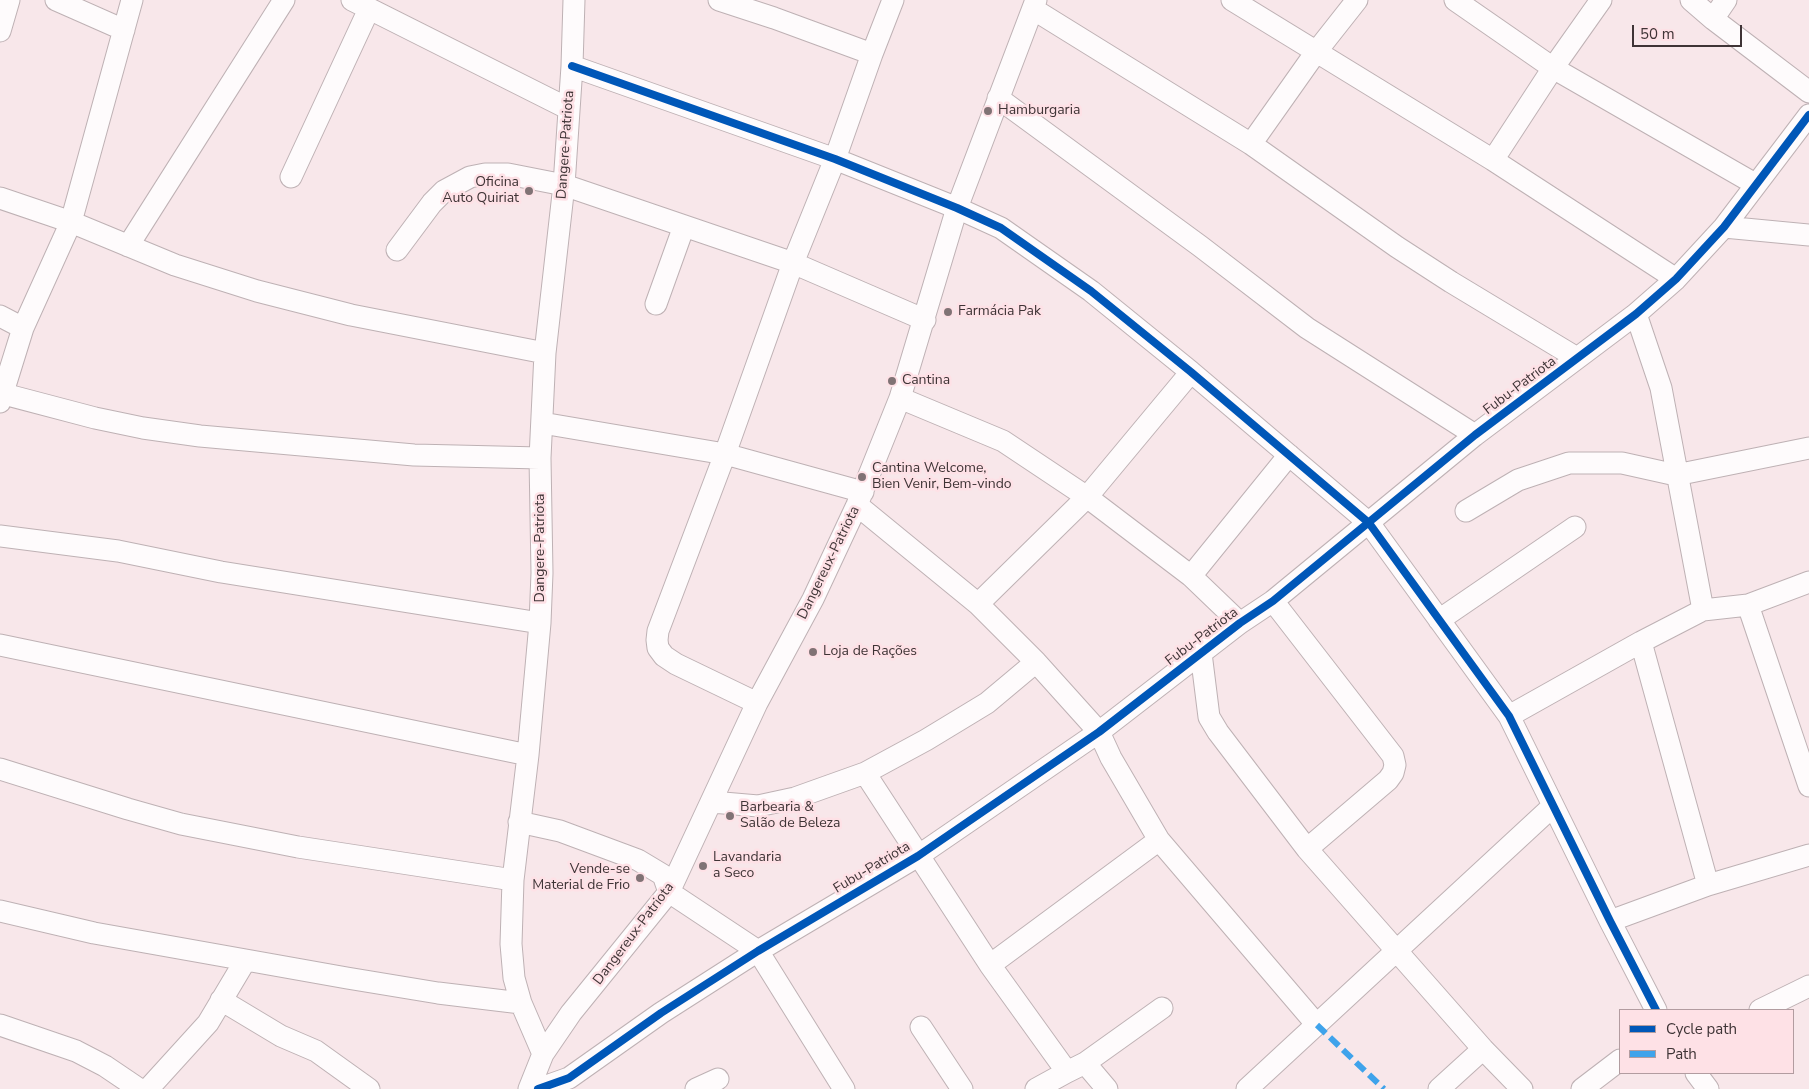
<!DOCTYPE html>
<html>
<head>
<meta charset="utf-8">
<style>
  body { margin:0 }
  #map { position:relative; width:1809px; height:1089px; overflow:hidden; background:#f8e7ea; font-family:"Nunito Sans",sans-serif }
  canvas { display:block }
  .legend { position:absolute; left:1619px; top:1009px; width:175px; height:65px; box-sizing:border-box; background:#fee1e6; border:1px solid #b29ca0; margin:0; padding:6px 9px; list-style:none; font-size:15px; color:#3f3436 }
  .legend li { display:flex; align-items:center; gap:10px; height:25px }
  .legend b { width:25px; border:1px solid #b29ca0 }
  .scale { position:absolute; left:1632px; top:25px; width:110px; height:22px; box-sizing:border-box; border:2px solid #3f3436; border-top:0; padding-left:6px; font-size:15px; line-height:18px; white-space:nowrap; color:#3f3436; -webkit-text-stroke:4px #fee1e6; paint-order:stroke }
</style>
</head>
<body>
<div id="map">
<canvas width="1809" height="1089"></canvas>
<ul class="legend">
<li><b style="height:6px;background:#0057b8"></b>Cycle path</li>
<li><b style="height:6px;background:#3fa3eb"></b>Path</li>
</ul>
<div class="scale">50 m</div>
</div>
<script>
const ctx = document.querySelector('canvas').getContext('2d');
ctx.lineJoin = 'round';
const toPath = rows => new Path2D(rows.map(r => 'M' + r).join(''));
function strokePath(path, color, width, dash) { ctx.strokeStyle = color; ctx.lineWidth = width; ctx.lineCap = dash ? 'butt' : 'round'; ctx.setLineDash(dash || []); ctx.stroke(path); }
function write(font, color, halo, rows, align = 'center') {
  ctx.font = font + ' "Nunito Sans",sans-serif'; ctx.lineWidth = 5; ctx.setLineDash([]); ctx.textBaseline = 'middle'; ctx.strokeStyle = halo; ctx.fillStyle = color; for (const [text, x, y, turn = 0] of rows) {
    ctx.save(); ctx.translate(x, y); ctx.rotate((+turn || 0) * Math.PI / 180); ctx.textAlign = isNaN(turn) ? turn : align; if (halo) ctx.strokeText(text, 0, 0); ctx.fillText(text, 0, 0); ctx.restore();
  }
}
const minor = toPath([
  [56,0,124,30],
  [352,0,569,109],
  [719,0,774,18,872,54],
  [1232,0,1493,160,1676,279],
  [1455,0,1553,68,1755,184],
  [1691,0,1713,19,1809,92],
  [1033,9,1251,144,1397,247,1451,282,1577,358],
  [1713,19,1726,0],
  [0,31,9,0],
  [572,66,835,159,957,208,1001,228,1091,291,1191,372,1369,523,1509,716,1610,921,1656,1010],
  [998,98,1200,246,1307,328,1475,435],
  [1251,144,1316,52,1357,0],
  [1493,160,1553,68,1601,0],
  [291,177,369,9],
  [0,198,71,222,175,265,257,291,351,315,545,353],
  [1724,227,1809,235],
  [128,246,284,0],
  [397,250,432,203,444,191,470,177,485,174,508,174,564,185,793,263,925,320],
  [656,304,684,226],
  [1636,314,1661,388,1703,610],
  [0,316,23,328],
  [0,393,95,418,143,428,200,436,414,455,540,458],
  [900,398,1003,441,1087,497,1191,576,1240,623],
  [0,402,23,328,71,222,132,0],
  [542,423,725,454,863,492],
  [857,505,978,604,1036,662,1099,732,1111,758,1159,840,1317,1025],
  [1466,511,1518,480,1569,463,1622,463,1676,475,1809,448],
  [0,536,118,551,221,572,540,623],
  [1191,576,1289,455],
  [1273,601,1393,756,1395,765,1393,773,1388,780,1307,849],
  [978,604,1087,497,1191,372],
  [1748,605,1809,786],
  [1439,620,1575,527],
  [1641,642,1708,885],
  [0,645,528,755],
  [1201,653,1209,717,1218,732,1307,849,1483,1049,1522,1089],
  [757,703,676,664,664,656,658,648,657,640,658,631,725,454,793,263,835,159,872,54,893,0],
  [1509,716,1641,642,1703,610,1748,605,1809,582],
  [0,769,128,809,181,824,298,847,513,880],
  [865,773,990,965,1067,1072,1085,1063,1107,1089],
  [712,802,758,806,795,798,865,773,926,740,987,703,1036,662],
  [519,822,560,831,638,860,663,875,669,892,758,951,844,1089],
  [0,911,94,933,347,978,438,993,521,1003],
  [1610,921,1708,885,1809,855],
  [990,965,1159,840],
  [221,1000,281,1036,316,1051,369,1089],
  [1760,1010,1809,986],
  [0,1025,76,1051,105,1066,139,1089],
  [921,1027,962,1089],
  [543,1054,521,1003,514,978,511,944,513,880,528,755,540,623,542,573,540,458,545,353,564,185,572,66,574,0],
  [1085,1063,1162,1008],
  [1696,1073,1708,1089],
  [148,1089,208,1023,245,961],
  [529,1089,543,1054,571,1013,669,892,757,703,813,599,857,505,900,398,957,208,1036,0],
  [538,1089,569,1078,661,1013,758,951,918,856,1099,732,1240,623,1273,601,1475,435,1636,314,1676,279,1724,227,1809,115],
  [696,1089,718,1079],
  [1036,1089,1067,1072],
  [1247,1089,1553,806],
  [1439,1089,1483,1049],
  [1582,1089,1620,1060]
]);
strokePath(minor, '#beb1b4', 23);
strokePath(minor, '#fefbfc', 21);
strokePath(toPath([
  [1317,1025,1384,1089]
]), '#3fa3eb', 6, [12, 6]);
strokePath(toPath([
  [572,66,835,159,957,208,1001,228,1091,291,1191,372,1369,523,1509,716,1610,921,1656,1010],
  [538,1089,569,1078,661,1013,758,951,918,856,1099,732,1240,623,1273,601,1475,435,1636,314,1676,279,1724,227,1809,115]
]), '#0057b8', 8);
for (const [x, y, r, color] of [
  [988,111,5,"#807375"],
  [529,191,5,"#807375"],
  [948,312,5,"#807375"],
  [892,381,5,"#807375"],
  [862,477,5,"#807375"],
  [813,652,5,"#807375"],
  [730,816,5,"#807375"],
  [703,866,5,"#807375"],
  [640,878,5,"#807375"]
]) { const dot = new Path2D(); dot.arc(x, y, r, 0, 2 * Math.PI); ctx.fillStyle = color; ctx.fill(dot); strokePath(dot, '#fee1e6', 2); }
write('14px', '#3f3436', '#fee1e6', [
  ["Hamburgaria",998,111],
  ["Oficina",519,183,"right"],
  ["Auto Quiriat",519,199,"right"],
  ["Farmácia Pak",958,312],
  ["Cantina",902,381],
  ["Cantina Welcome,",872,469],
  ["Bien Venir, Bem-vindo",872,485],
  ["Loja de Rações",823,652],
  ["Barbearia &",740,808],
  ["Salão de Beleza",740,824],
  ["Lavandaria",713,858],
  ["a Seco",713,874],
  ["Vende-se",630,870,"right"],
  ["Material de Frio",630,886,"right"]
], 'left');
write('14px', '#3f3436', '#fee1e6', [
  ["Dangere-Patriota",566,145,-86],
  ["Fubu-Patriota",1520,386,-37],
  ["Dangere-Patriota",541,548,-90],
  ["Dangereux-Patriota",829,563,-64],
  ["Fubu-Patriota",1202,637,-37],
  ["Fubu-Patriota",872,868,-31],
  ["Dangereux-Patriota",634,934,-53]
]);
</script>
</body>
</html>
